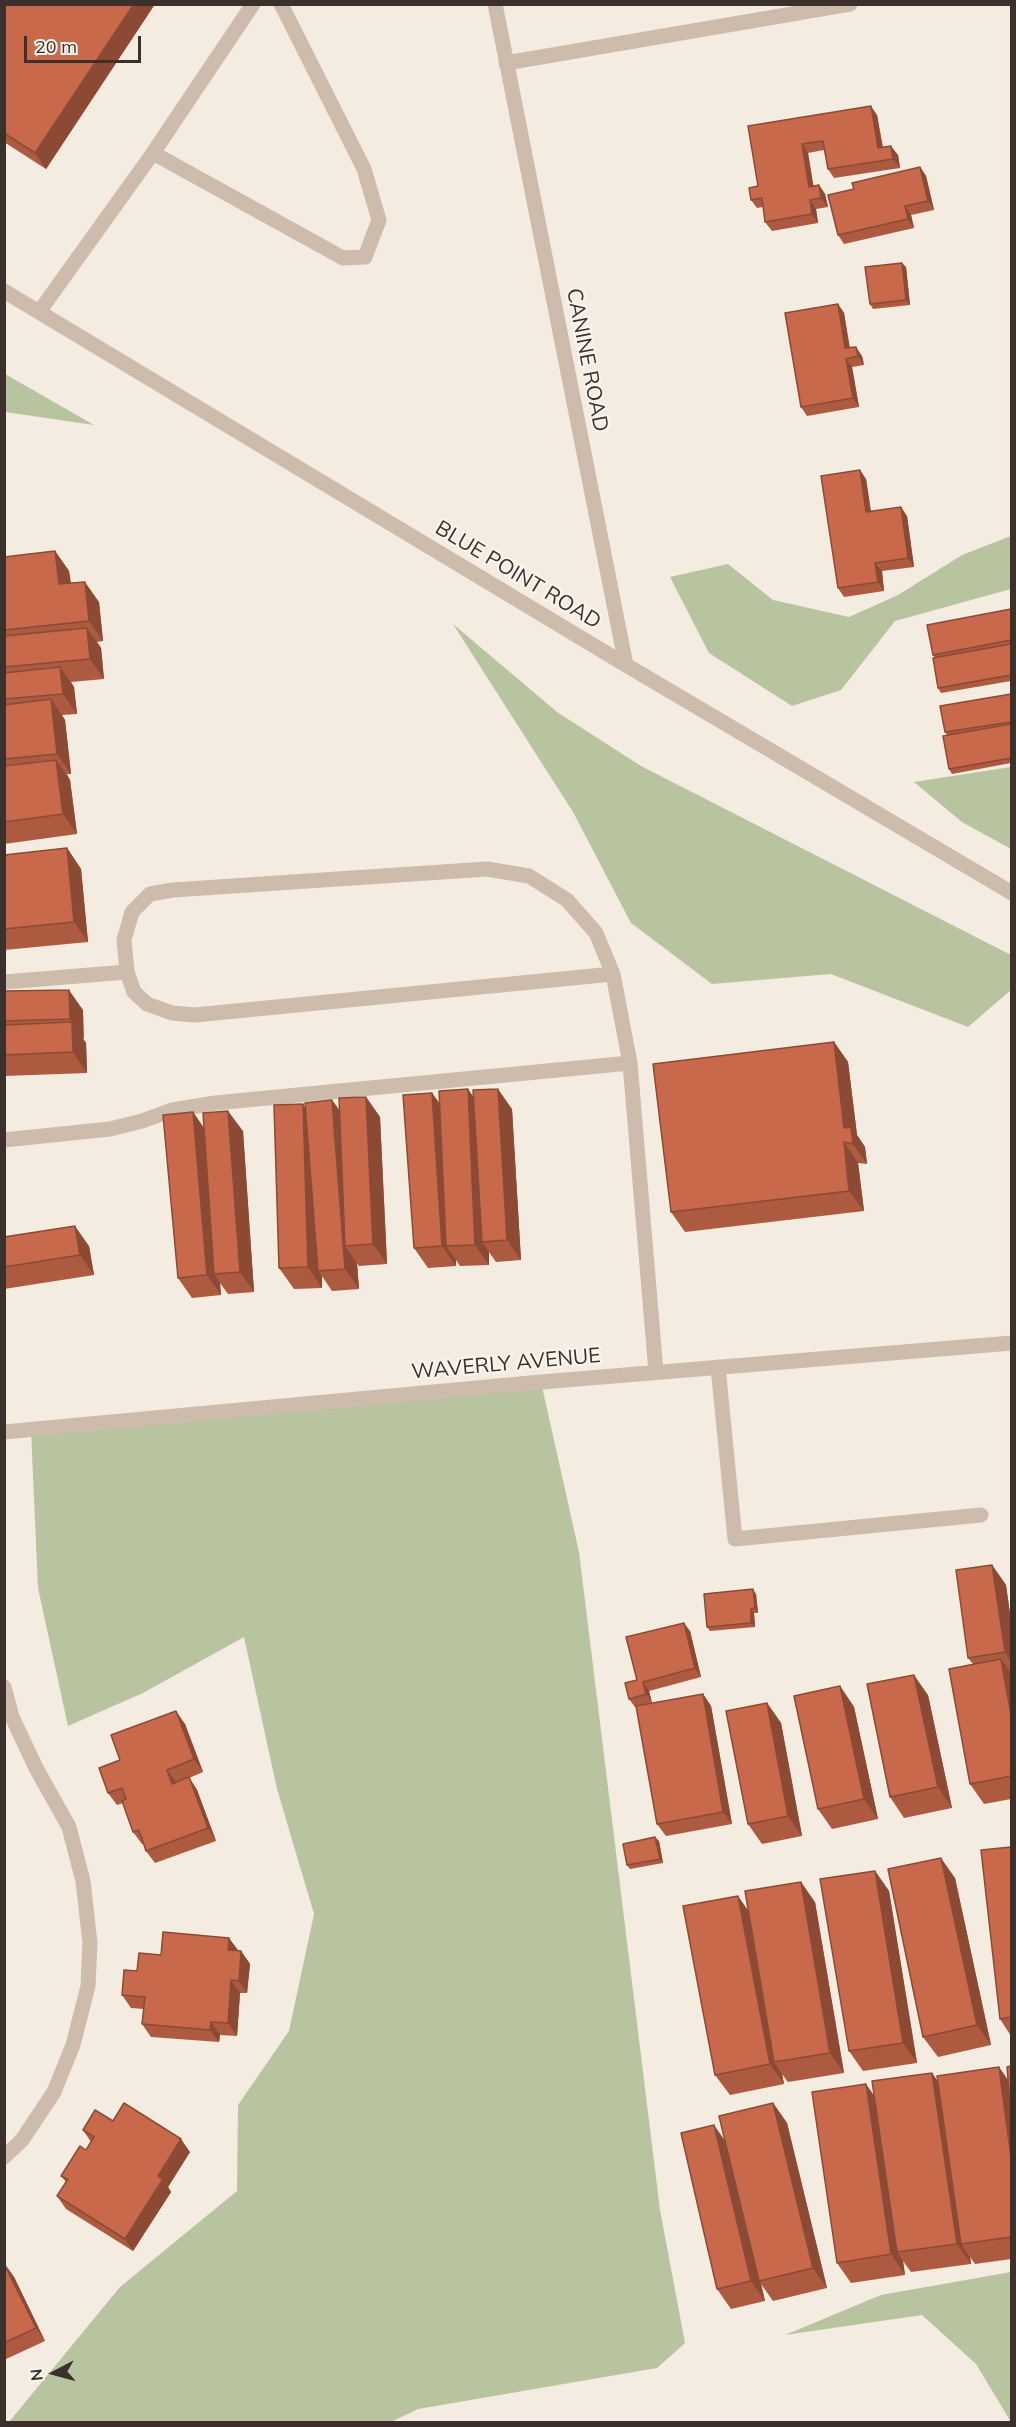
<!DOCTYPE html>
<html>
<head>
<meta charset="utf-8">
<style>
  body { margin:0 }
  #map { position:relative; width:1016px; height:2427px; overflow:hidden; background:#f4ebe1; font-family:Mulish,sans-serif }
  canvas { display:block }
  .frame { position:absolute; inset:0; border:6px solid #3b302b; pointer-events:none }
  .north { position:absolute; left:24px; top:2343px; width:60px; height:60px; -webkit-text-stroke:4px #fbf5ee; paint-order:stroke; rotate:264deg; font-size:16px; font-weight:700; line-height:24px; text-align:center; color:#3b302b }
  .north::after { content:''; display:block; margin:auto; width:21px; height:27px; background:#3b302b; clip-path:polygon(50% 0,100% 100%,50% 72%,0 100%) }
  .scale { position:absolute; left:24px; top:36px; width:117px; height:27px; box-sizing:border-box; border:3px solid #3b302b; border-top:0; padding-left:8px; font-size:18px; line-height:21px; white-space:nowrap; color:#3b302b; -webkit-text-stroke:4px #fbf5ee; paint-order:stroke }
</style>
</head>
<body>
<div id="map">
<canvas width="1016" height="2427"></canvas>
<div class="frame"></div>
<div class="north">N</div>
<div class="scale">20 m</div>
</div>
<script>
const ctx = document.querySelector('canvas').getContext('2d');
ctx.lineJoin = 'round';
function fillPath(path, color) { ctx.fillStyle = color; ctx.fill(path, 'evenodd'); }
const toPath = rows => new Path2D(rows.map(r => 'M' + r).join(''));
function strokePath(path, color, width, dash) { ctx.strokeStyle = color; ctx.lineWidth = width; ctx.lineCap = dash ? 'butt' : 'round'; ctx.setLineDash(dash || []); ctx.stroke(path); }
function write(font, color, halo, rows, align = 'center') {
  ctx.font = font + ' Mulish,sans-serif'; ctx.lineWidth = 4.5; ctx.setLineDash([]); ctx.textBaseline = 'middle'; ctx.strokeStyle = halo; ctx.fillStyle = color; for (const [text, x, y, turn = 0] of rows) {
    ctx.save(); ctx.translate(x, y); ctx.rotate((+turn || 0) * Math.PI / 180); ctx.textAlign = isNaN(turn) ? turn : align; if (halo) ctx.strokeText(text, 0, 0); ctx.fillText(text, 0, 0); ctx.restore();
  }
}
fillPath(toPath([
  [5,374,94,425,5,412],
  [1011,536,1011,589,895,621,841,690,792,706,709,653,670,577,728,564,773,600,849,617,898,595,962,555],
  [453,624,557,712,641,766,1011,955,1011,990,968,1027,831,974,712,984,631,923,573,812],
  [1011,767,1011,849,962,822,914,782],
  [541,1382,579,1552,660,2210,685,2343,657,2368,418,2409,391,2422,9,2422,120,2287,237,2191,238,2105,289,2031,314,1914,277,1789,244,1637,143,1693,68,1726,38,1588,31,1430],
  [1011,2272,1011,2422,976,2364,922,2315,785,2335,881,2295]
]), '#b8c4a0');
strokePath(toPath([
  [153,153,343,258,365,257,379,220,364,169,281,4],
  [39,312,153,153,253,4],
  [613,974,596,933,567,900,529,876,487,869,173,890,150,894,132,912,124,940,127,972,134,992,147,1004,172,1013,195,1015,613,974,630,1063,656,1372],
  [4,982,127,972],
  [4,1140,110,1129,142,1121,172,1110,215,1103,630,1063],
  [718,1367,735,1539,981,1515]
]), '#cdbbac', 15);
strokePath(toPath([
  [495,4,626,665],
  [506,63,850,4],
  [4,1687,12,1717,36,1768,69,1827,83,1881,90,1943,88,1986,73,2045,54,2092,22,2140,4,2157]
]), '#cdbbac', 15);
strokePath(toPath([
  [4,291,626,665,1012,893],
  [4,1432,541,1382,1012,1343]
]), '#cdbbac', 15);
fillPath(toPath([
  [4,4,155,4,46,169,4,142],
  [877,115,883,147,898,155,900,168,834,178,828,169,824,150,808,153,813,186,819,185,825,194,828,207,816,209,818,223,772,231,765,222,763,207,757,208,751,200,758,186,748,126],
  [920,167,926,176,934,210,911,215,914,228,844,244,838,235,854,189],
  [906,267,910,305,873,309,870,304],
  [838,304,844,313,850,348,862,356,864,365,852,367,859,407,807,416,801,407],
  [866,479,871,511,907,516,914,567,882,571,884,591,844,597,838,588],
  [55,551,69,571,71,583,99,602,103,641,97,642,101,648,104,679,71,682,74,687,77,714,62,715,65,720,71,774,67,774,70,780,77,834,4,844,4,557],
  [1011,609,1011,681,941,693,938,688,935,658,933,655],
  [1011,694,1011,763,952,774,949,769,947,735,945,732],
  [67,848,81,869,88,942,4,950,4,855],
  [4,991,83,1010,83,1039,86,1043,87,1073,4,1076],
  [834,1042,848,1062,857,1135,865,1147,867,1164,858,1163,864,1211,685,1232,671,1212],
  [468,1089,473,1097,512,1109,521,1260,496,1262,489,1252,489,1265,460,1266,456,1260,456,1266,428,1268,414,1248,432,1093,440,1104],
  [366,1097,380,1117,387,1264,359,1266,357,1263,359,1289,332,1291,322,1276,322,1288,294,1289,279,1268,303,1104,305,1108,332,1100,340,1111],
  [193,1112,204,1128,243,1131,254,1292,228,1294,220,1283,221,1295,192,1298,178,1278],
  [4,1237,89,1246,94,1275,4,1289],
  [992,1565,1006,1585,1011,1621,1011,1799,984,1804,970,1784,973,1664,968,1658],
  [756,1594,758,1613,754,1613,755,1627,710,1631,707,1627],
  [690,1631,701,1677,649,1691,652,1703,703,1694,711,1706,732,1824,666,1836,657,1824,637,1707,635,1707,629,1699,637,1680],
  [840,1686,854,1707,878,1819,832,1829,818,1809],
  [928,1695,952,1808,904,1818,890,1797],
  [767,1703,781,1723,802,1836,762,1844,748,1824],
  [185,1724,203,1772,189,1778,197,1790,216,1841,155,1863,146,1851,144,1844,142,1844,133,1832,123,1803,117,1805,108,1793,120,1760],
  [659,1841,663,1863,630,1869,627,1865],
  [1011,1847,1011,2036,1000,2019],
  [875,1871,889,1891,917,2063,863,2071,849,2051],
  [955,1878,991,2045,938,2057,923,2037],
  [815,1902,844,2073,788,2082,782,2074,784,2084,730,2095,715,2075,748,1910],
  [238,1951,241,1951,250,1964,247,1993,240,1993,237,2036,220,2035,219,2042,151,2037,142,2024,144,2009,131,2008,122,1995,137,1971,161,1955],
  [1011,2066,1011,2259,975,2264,970,2257,971,2264,911,2272,903,2261,905,2275,851,2283,837,2263,874,2096,932,2073,938,2082,999,2067,1008,2080],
  [773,2103,787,2123,827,2288,773,2301,761,2284,765,2301,731,2309,717,2289],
  [113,2121,190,2152,168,2187,171,2192,133,2251,66,2209,57,2196,66,2182,61,2176,86,2150,91,2142,83,2130],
  [4,2264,14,2277,45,2341,4,2360]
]), '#ac5a40');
fillPath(toPath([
  [134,4,155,4,46,169,35,153],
  [871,106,877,115,884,157,878,148],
  [802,144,808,153,815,195,809,187],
  [891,146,898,155,900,168,893,159],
  [920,167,926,176,934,210,928,201],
  [819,185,825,194,828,207,821,198],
  [810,200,816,209,818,223,812,214],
  [905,206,911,215,914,228,908,219],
  [902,263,906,267,910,305,906,300],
  [838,304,844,313,851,357,845,348],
  [856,347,862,356,864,365,858,356],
  [846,359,852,367,859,407,853,398],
  [860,470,866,479,872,521,866,512],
  [901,507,907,516,914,567,908,558],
  [55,551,69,571,73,605,59,584],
  [875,563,882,571,884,591,878,582],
  [85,582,99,602,103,641,89,621],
  [87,628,101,648,104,679,90,659],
  [60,667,74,687,77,714,63,694],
  [51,699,65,720,71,774,57,754],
  [56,760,70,780,77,834,63,814],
  [67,848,81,869,88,942,74,922],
  [69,990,83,1010,84,1039,70,1019],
  [72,1022,86,1043,87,1073,73,1052],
  [834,1042,848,1062,857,1135,865,1147,867,1164,853,1144,844,1128],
  [468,1089,482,1110,482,1242,489,1252,489,1265,475,1245],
  [498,1089,512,1109,521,1260,507,1240],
  [432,1093,446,1113,446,1246,456,1260,456,1266,442,1246],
  [366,1097,380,1117,387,1264,373,1244],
  [332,1100,346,1120,345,1246,357,1263,359,1289,345,1269],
  [303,1104,317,1124,318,1271,322,1276,322,1288,308,1267],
  [228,1111,243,1131,254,1292,240,1272],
  [193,1112,207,1133,214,1274,220,1283,221,1295,207,1275],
  [844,1142,858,1163,864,1211,849,1191],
  [75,1226,89,1246,94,1275,80,1255],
  [992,1565,1006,1585,1011,1621,1011,1662,1005,1652],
  [753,1589,756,1594,758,1613,755,1608],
  [751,1609,754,1613,755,1627,751,1623],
  [684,1623,690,1631,701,1677,695,1668],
  [1001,1659,1011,1673,1011,1715],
  [914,1675,928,1695,952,1808,938,1787],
  [643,1682,649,1691,652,1703,646,1694],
  [840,1686,854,1707,878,1819,864,1799],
  [703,1694,711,1706,732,1824,723,1812],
  [767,1703,781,1723,802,1836,788,1816],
  [176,1711,185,1724,203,1772,194,1759],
  [167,1770,176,1782,172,1784],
  [189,1777,197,1790,216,1841,208,1828],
  [655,1837,659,1841,663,1863,660,1859],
  [941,1858,955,1878,991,2045,977,2025],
  [875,1871,889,1891,917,2063,903,2043],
  [801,1882,815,1902,844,2073,830,2053],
  [738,1896,752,1916,774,2062,782,2074,784,2084,770,2064],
  [229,1938,238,1950,237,1962,228,1950],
  [241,1951,250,1964,247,1993,239,1981],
  [231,1980,240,1993,237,2036,228,2023],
  [211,2022,220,2035,219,2042,210,2030],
  [999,2067,1011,2085,1011,2158],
  [932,2073,946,2093,961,2244,970,2257,971,2264,957,2244],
  [866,2084,880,2104,897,2252,903,2261,905,2275,891,2254],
  [773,2103,787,2123,827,2288,813,2268],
  [714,2125,728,2145,759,2281,761,2284,765,2301,751,2281],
  [181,2139,190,2152,168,2187,171,2192,133,2251,125,2239,158,2176],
  [5,2264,14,2277,45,2341,36,2328]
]), '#8c4a34');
const building = toPath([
  [4,4,134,4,35,153,4,133,4,4],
  [871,106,878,148,891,146,893,159,828,169,823,141,802,144,809,187,819,185,821,198,810,200,812,214,765,222,762,198,751,200,749,188,758,186,748,126,871,106],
  [920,167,928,201,905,206,908,219,838,235,828,195,854,189,852,183,920,167],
  [902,263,906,300,870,304,865,267,902,263],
  [838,304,845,348,856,347,858,356,846,359,853,398,801,407,785,313,838,304],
  [860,470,866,512,901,507,908,558,875,563,878,582,838,588,821,476,860,470],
  [55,551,59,584,85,582,89,621,4,630,4,557,55,551],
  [1011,609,1011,640,933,655,927,625,1011,609],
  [87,628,90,659,4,667,4,636,87,628],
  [1011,644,1011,675,938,688,933,658,1011,644],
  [60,667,63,694,4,699,4,673,60,667],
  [1011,694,1011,722,945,732,940,706,1011,694],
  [51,699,57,754,4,759,4,705,51,699],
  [1011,724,1011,758,949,769,943,736,1011,724],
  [56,760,63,814,4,822,4,766,56,760],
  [67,848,74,922,4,929,4,855,67,848],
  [69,990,70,1019,4,1021,4,991,69,990],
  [72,1022,73,1052,4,1055,4,1025,72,1022],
  [834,1042,844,1128,851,1127,853,1144,844,1142,849,1191,671,1212,653,1064,834,1042],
  [468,1089,475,1245,446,1246,439,1091,468,1089],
  [498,1089,507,1240,482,1242,473,1090,498,1089],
  [432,1093,442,1246,414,1248,403,1095,432,1093],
  [366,1097,373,1244,345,1246,339,1098,366,1097],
  [332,1100,345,1269,318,1271,305,1103,332,1100],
  [303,1104,308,1267,279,1268,274,1105,303,1104],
  [228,1111,240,1272,214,1274,203,1113,228,1111],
  [193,1112,207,1275,178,1278,163,1115,193,1112],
  [75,1226,80,1255,4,1267,4,1237,75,1226],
  [992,1565,1005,1652,968,1658,956,1570,992,1565],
  [753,1589,755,1608,751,1609,751,1623,707,1627,704,1594,753,1589],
  [684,1623,695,1668,643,1682,646,1694,629,1699,625,1683,637,1680,626,1637,684,1623],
  [1001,1659,1011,1715,1011,1776,970,1784,949,1669,1001,1659],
  [914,1675,938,1787,890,1797,867,1684,914,1675],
  [840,1686,864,1799,818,1809,794,1696,840,1686],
  [703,1694,723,1812,657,1824,636,1706,703,1694],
  [767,1703,788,1816,748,1824,726,1711,767,1703],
  [176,1711,194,1759,167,1770,172,1784,189,1777,208,1828,146,1851,139,1830,133,1832,122,1801,126,1799,122,1788,108,1793,99,1768,120,1760,111,1735,176,1711],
  [655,1837,660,1859,627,1865,623,1844,655,1837],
  [1011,1847,1011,2017,1000,2019,981,1850,1011,1847],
  [941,1858,977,2025,923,2037,888,1869,941,1858],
  [875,1871,903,2043,849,2051,820,1879,875,1871],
  [801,1882,830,2053,774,2062,745,1891,801,1882],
  [738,1896,770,2064,715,2075,683,1906,738,1896],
  [163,1932,229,1938,228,1950,241,1951,239,1981,231,1980,228,2023,211,2022,210,2030,142,2024,145,1997,122,1995,124,1970,137,1971,139,1953,161,1955,163,1932],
  [1011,2066,1011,2116,1007,2067,1011,2066],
  [999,2067,1011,2158,1011,2237,961,2244,937,2076,999,2067],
  [932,2073,957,2244,897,2252,872,2081,932,2073],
  [866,2084,891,2254,837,2263,812,2092,866,2084],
  [124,2103,181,2139,158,2176,163,2179,125,2239,57,2196,68,2179,61,2176,80,2146,86,2150,94,2137,83,2130,95,2110,113,2121,124,2103],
  [773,2103,813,2268,759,2281,719,2116,773,2103],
  [714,2125,751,2281,717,2289,681,2133,714,2125],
  [4,2264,36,2328,4,2343,4,2264]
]);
fillPath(building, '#c8694b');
strokePath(building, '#8c4a34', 1.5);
write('21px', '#3b302b', '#fbf5ee', [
  ["CANINE ROAD",587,360,79],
  ["BLUE POINT ROAD",518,575,31],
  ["WAVERLY AVENUE",506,1364,-5]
]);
</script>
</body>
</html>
